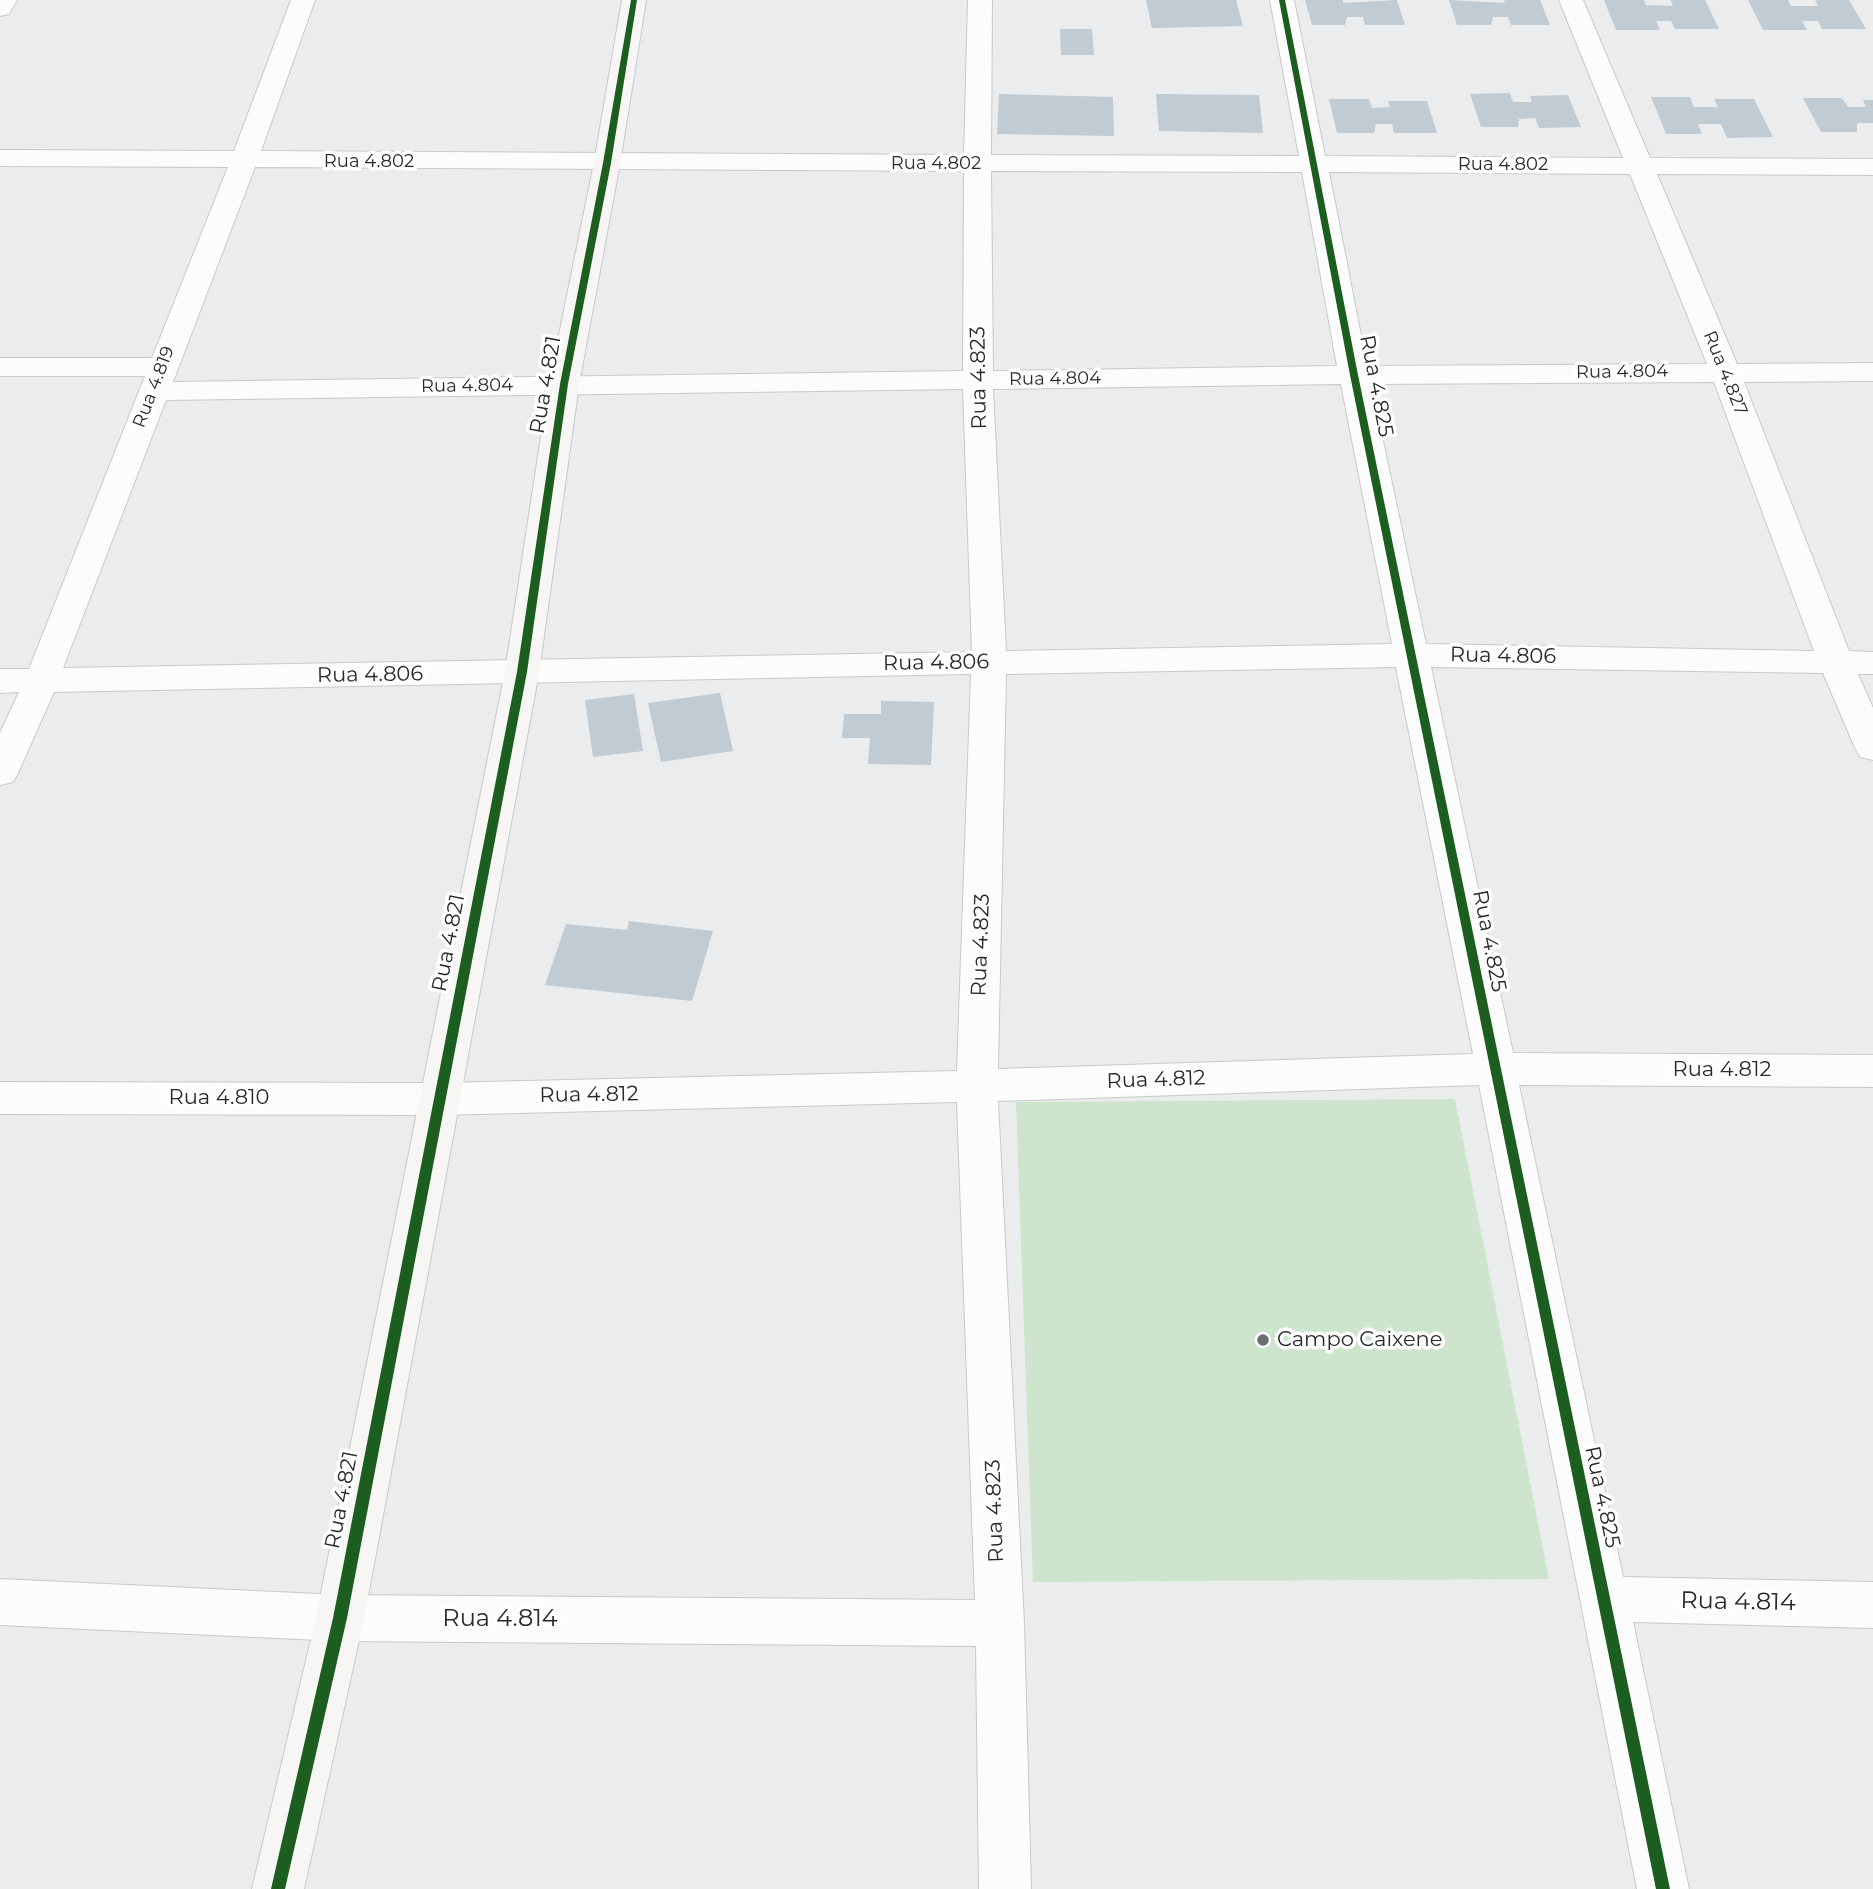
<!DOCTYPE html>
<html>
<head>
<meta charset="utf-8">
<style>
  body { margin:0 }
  canvas { display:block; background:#eaecee }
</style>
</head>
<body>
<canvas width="1873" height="1889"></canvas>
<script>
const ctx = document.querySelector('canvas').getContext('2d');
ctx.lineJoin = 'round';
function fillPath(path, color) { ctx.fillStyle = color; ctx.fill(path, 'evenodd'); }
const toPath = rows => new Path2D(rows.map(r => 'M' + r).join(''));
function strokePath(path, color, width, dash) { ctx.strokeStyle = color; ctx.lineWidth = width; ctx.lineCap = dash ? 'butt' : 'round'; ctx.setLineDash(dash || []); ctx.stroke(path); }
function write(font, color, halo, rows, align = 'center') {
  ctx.font = font + ' Montserrat,sans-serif'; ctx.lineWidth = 7; ctx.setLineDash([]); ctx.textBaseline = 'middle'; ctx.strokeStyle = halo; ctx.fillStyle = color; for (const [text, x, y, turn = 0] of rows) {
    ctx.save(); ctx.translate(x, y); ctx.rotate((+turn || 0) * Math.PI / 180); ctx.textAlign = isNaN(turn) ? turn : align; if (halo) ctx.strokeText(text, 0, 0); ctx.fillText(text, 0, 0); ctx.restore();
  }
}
fillPath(toPath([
  [1455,1099,1549,1579,1033,1582,1016,1102]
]), '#cde5cd');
fillPath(toPath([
  [1146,0,1236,0,1243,26,1152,28],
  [1305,0,1343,0,1343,3,1397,0,1405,25,1365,25,1363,17,1347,17,1345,25,1312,25],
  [1449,0,1505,3,1504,0,1540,0,1550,25,1511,25,1508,17,1493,17,1491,25,1457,25],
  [1604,0,1644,0,1646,5,1673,6,1671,0,1705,0,1719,29,1675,29,1671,21,1656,21,1660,30,1616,30],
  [1748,0,1788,0,1791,6,1818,6,1815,0,1849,0,1866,29,1822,29,1818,21,1802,21,1807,30,1763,30],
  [1060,29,1092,29,1094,55,1061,55],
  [1510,93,1513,102,1532,102,1530,96,1568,95,1581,127,1539,128,1535,118,1519,119,1518,127,1481,127,1470,94],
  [999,94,1113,97,1114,136,997,134],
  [1156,94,1259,95,1263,133,1159,131],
  [1651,97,1690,97,1694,107,1718,107,1714,99,1754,99,1773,137,1727,138,1721,124,1698,124,1702,134,1666,134],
  [1803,98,1842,98,1848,107,1866,107,1863,100,1873,100,1873,123,1857,123,1857,132,1821,132],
  [1329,99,1369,99,1372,108,1390,107,1388,101,1427,101,1437,133,1394,133,1392,124,1376,124,1374,133,1337,133],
  [720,693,733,751,661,762,648,703],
  [634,694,643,751,593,757,585,700],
  [881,701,934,702,931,765,868,764,870,738,842,738,844,714,881,714],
  [629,921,713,931,692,1001,545,985,566,924,627,930]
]), '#c0cbd3');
const street = toPath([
  [0,0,17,0,9,14,0,16,0,0],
  [291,0,315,0,261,151,964,155,968,0,992,0,991,155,1299,156,1270,0,1294,0,1325,156,1623,158,1559,0,1583,0,1650,158,1873,159,1873,175,1657,174,1737,364,1873,363,1873,381,1744,382,1849,651,1873,652,1873,674,1858,674,1873,708,1873,760,1860,757,1855,748,1823,673,1431,667,1513,1053,1873,1055,1873,1087,1519,1085,1623,1577,1873,1582,1873,1628,1633,1622,1689,1889,1637,1889,1479,1085,998,1101,1024,1623,1031,1889,979,1889,976,1646,340,1641,0,1625,0,1579,340,1595,975,1600,957,1102,438,1115,0,1114,0,1082,438,1083,957,1071,971,674,54,692,18,773,13,782,0,785,0,733,19,692,0,693,0,669,29,669,145,376,0,376,0,358,152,358,228,167,0,166,0,150,234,151,291,0],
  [255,167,964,171,963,371,173,382,255,167],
  [991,171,1302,172,1337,366,993,371,991,171],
  [1329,172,1630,174,1707,364,1367,366,1329,172],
  [1714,382,1814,651,1426,644,1371,384,1714,382],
  [1341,384,1392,644,1006,651,993,389,1341,384],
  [963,389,972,652,63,668,166,400,963,389],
  [1396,667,1473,1054,998,1069,1006,674,1396,667]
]);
const secondary = toPath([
  [622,0,646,0,620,163,579,384,539,672,364,1618,304,1889,252,1889,316,1618,505,672,549,384,594,163,622,0]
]);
strokePath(street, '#c8c9cb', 2);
strokePath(secondary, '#c8c9cb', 2);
fillPath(street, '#fcfcfc');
fillPath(secondary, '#f8f5f5');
fillPath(toPath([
  [631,0,637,0,611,163,568,384,527,672,347,1618,285,1889,271,1889,333,1618,517,672,560,384,603,163,631,0],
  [1279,0,1285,0,1358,375,1670,1889,1656,1889,1350,375,1279,0]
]), '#1b5e20');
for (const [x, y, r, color] of [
  [1263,1340,7,"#6c6e6f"]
]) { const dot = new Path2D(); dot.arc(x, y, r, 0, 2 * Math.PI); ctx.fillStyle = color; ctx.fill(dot); strokePath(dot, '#fff', 2.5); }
write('18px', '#282a2b', '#fff', [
  ["Rua 4.802",369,162],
  ["Rua 4.802",936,164],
  ["Rua 4.802",1503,165],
  ["Rua 4.804",1622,372,-1],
  ["Rua 4.827",1725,373,68],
  ["Rua 4.804",1055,379,-1],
  ["Rua 4.804",467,386,-1],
  ["Rua 4.819",154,387,-69]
]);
write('21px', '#282a2b', '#fff', [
  ["Rua 4.823",979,378,-91],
  ["Rua 4.821",546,385,-80],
  ["Rua 4.825",1376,386,79],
  ["Rua 4.806",1503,656,1],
  ["Rua 4.806",936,663,-1],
  ["Rua 4.806",370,675,-1],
  ["Rua 4.825",1489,941,79],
  ["Rua 4.821",449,943,-79],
  ["Rua 4.823",981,945,-88],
  ["Rua 4.812",1722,1070],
  ["Rua 4.812",1156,1080,-2],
  ["Rua 4.812",589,1095,-1],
  ["Rua 4.810",219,1098],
  ["Rua 4.825",1602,1497,78],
  ["Rua 4.821",342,1500,-79],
  ["Rua 4.823",995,1511,-92]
]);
write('21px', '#282a2b', '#fff', [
  ["Campo Caixene",1277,1340]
], 'left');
write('24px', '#282a2b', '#fff', [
  ["Rua 4.814",1738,1602,1],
  ["Rua 4.814",500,1619]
]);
</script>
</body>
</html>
